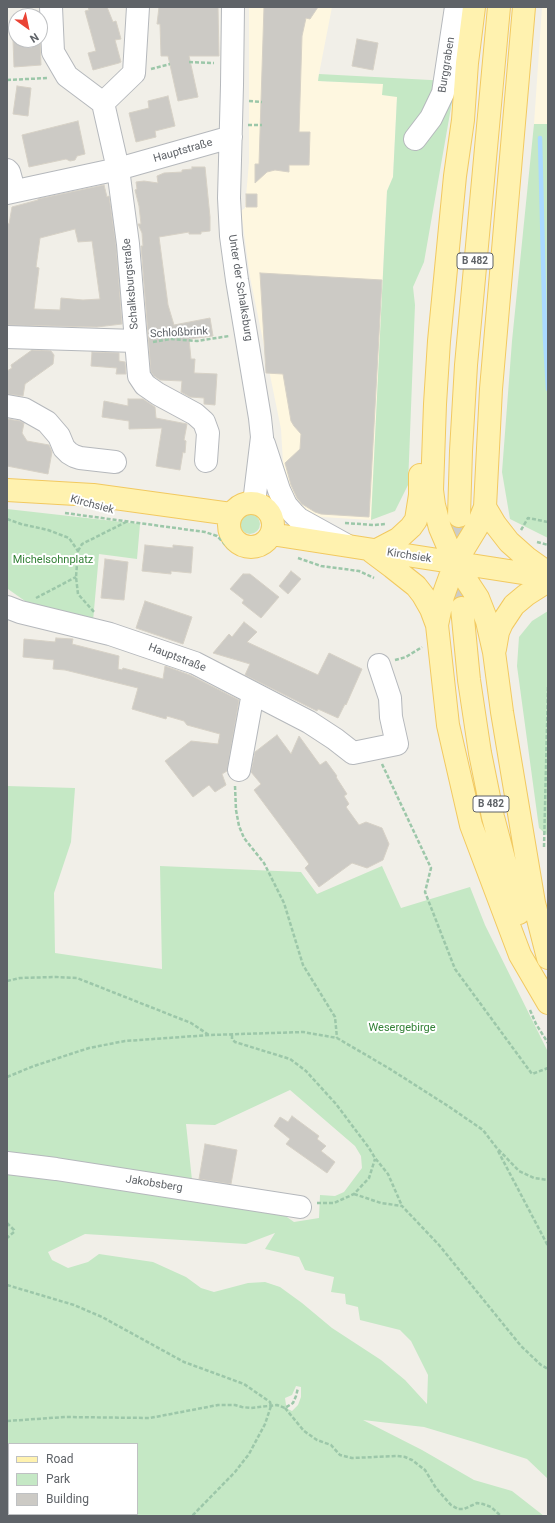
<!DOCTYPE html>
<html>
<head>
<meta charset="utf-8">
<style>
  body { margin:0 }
  #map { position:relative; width:555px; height:1523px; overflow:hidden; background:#f1efe8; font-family:Roboto,sans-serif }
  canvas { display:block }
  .frame { position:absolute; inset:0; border:8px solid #5f6368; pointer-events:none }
  .legend { position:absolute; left:8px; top:1443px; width:130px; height:72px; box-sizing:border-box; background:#fff; border:1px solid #bfc1c3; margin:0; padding:5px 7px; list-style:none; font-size:12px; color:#5f6368 }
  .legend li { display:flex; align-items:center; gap:8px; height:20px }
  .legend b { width:20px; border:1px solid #bfc1c3 }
  .north { position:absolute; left:8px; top:8px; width:40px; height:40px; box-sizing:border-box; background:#fff; border:1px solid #bfc1c3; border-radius:50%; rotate:147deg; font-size:11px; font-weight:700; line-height:16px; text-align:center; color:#5f6368 }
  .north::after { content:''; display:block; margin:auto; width:14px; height:18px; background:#ea4335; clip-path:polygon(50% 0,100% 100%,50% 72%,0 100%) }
</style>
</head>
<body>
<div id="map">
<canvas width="555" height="1523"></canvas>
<div class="frame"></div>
<ul class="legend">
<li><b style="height:5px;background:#fff2af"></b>Road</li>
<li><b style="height:11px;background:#c5e8c5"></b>Park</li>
<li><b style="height:11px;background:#cccac5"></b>Building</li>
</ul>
<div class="north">N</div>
</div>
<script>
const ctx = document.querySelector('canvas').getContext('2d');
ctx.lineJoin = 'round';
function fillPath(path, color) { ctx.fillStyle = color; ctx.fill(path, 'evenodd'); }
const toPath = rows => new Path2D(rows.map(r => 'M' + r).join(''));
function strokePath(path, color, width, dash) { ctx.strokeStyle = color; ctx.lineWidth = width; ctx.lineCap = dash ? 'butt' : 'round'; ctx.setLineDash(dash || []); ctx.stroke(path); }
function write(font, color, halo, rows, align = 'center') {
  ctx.font = font + ' Roboto,sans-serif'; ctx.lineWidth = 4; ctx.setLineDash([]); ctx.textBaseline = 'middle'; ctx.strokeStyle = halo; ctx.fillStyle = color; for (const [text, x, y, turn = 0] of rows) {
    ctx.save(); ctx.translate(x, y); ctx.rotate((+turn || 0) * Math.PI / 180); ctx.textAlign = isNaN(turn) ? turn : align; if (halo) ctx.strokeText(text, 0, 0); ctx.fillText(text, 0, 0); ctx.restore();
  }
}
fillPath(toPath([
  [249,7,332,7,319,74,318,81,383,84,397,97,393,177,387,191,371,520,321,517,312,514,297,503,290,493,283,463,281,429,250,277,241,211,245,208,249,162],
  [542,7,548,7,548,124,534,124]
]), '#fef7e0');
fillPath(toPath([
  [319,74,449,81,453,96,424,262,413,287,415,305,408,485,395,511,371,520,387,191,393,177,397,97,382,95,383,84,318,81],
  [534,124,548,124,548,538,510,519,502,472,512,341],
  [7,509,140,524,137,559,99,554,93,621,44,609,25,601,8,589,7,587],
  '240 524a10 10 0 1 1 20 0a10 10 0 1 1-20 0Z',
  [548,611,548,836,539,828,517,666,519,637,532,621],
  [7,786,75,788,71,842,54,893,55,953,162,969,160,866,301,872,317,894,382,866,401,908,470,887,485,925,548,1052,548,1479,527,1459,474,1442,424,1427,363,1420,422,1450,474,1480,512,1491,544,1516,7,1516],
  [290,1090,355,1146,361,1156,362,1168,344,1192,335,1196,320,1195,319,1218,294,1222,274,1208,192,1180,186,1124,215,1125],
  [275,1233,265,1249,299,1257,305,1270,334,1277,331,1292,345,1294,346,1304,358,1307,360,1320,400,1330,411,1341,428,1375,427,1404,405,1380,381,1360,332,1328,302,1303,280,1287,265,1282,248,1283,214,1292,201,1288,186,1277,153,1262,99,1254,88,1262,68,1268,52,1260,48,1252,85,1234,246,1244],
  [296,1386,301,1387,301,1397,298,1405,292,1411,288,1409,286,1405,285,1398,292,1395],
  [9,1444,137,1444,137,1514,9,1514]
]), '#c5e8c5');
strokePath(toPath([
  [540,138,545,338,548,389]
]), '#aadaff', 4.5);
const building = toPath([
  [88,7,107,7,113,22,116,21,121,39,115,40,121,62,119,63,93,70,88,53,96,51,85,11,89,10,88,7],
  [159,7,218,7,219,56,189,56,198,97,178,101,168,56,161,56,160,24,157,24,159,7],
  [264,7,318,7,310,19,306,18,302,36,299,132,310,132,309,165,289,165,289,172,275,170,267,172,255,183,255,164,259,164,264,7],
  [357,39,378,43,373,70,352,66,357,39],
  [13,40,40,40,41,65,14,67,13,40],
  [17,86,31,88,28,116,13,114,17,86],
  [168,96,175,126,155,131,156,137,136,142,129,113,149,108,148,101,168,96],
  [78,121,85,154,77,156,75,160,70,161,66,159,29,167,22,135,78,121],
  [192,167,205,167,210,217,210,231,201,232,201,234,189,234,189,232,159,237,168,305,174,325,210,318,213,336,189,339,191,359,195,359,194,373,217,374,215,405,204,404,204,398,190,397,181,392,182,381,160,380,154,376,151,372,141,246,143,246,142,233,138,224,141,224,139,206,135,190,137,189,136,182,144,181,158,183,157,176,164,173,182,172,182,170,192,169,192,167],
  [104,185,107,197,109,196,116,245,122,324,97,327,7,325,7,223,9,224,12,207,38,200,38,199,104,185],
  [75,229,78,242,92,241,100,299,83,300,61,298,60,310,34,309,39,268,36,267,40,238,75,229],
  [246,194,257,194,257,207,246,207,246,194],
  [260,273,382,280,369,517,321,514,315,512,302,504,297,498,291,485,285,463,300,449,301,434,294,426,291,421,283,374,266,373,260,273],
  [32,350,51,351,54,355,53,364,25,384,23,396,7,394,7,371,12,368,11,365,32,350],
  [92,352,119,353,119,361,125,362,126,374,116,374,117,368,91,366,92,352],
  [128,399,143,399,155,407,156,418,187,424,184,440,186,441,185,453,183,452,180,470,156,466,162,428,129,429,129,421,102,417,104,401,128,406,128,399],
  [7,419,20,421,24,423,22,433,27,441,49,445,52,452,48,474,7,466,7,419],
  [145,545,173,548,173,545,193,547,191,573,171,571,171,574,142,571,145,545],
  [105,559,128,562,124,600,101,598,105,559],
  [291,571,301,579,288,594,279,586,291,571],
  [243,574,250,574,279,597,261,618,242,603,244,600,230,589,243,574],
  [145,601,192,617,183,644,136,628,145,601],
  [244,622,257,632,247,642,318,675,329,653,362,669,346,705,345,704,338,718,318,709,317,711,245,675,250,664,213,653,229,634,232,637,244,622],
  [56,638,73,639,72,644,119,656,118,669,122,670,123,668,163,679,165,666,190,675,239,700,227,771,222,774,226,785,215,792,209,785,193,797,165,761,191,741,218,744,220,734,187,725,184,721,167,716,166,719,132,709,138,688,65,670,53,669,54,660,23,657,24,639,55,642,56,638],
  [277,735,291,754,299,736,320,765,326,761,337,776,336,777,347,794,344,796,349,804,346,807,359,825,366,822,382,828,389,844,383,860,367,868,352,863,319,887,305,868,309,864,254,790,261,784,251,772,255,752,277,735],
  [292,1116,319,1136,317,1139,326,1146,321,1151,335,1162,327,1173,286,1144,290,1139,274,1126,280,1117,288,1122,292,1116],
  [205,1144,237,1150,231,1184,199,1179,205,1144]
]);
fillPath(building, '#cccac5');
strokePath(building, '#d6d1c6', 1);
strokePath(toPath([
  [459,516,462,608]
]), '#ccccc8', 22, [22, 11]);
const minor = toPath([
  [51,7,53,52,67,76,103,103],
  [233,7,232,85,229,198,231,236,237,280,260,418,262,437,254,503],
  [415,139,431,118,443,93,456,7],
  [7,170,9,172,14,190],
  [7,193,118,169,231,137],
  [7,337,136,341,128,244,118,169,103,103,134,73,138,7],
  [136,341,139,376,145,385,158,394,195,414,204,422,208,433,206,461],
  [7,406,24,409,47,422,59,436,64,448,69,453,74,456,80,458,115,462],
  [264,444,279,490,286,505,293,513,299,519,346,545],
  [7,607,20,612,110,634,195,663,309,722,335,739,353,753,397,744,391,717,390,698,379,665],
  [239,770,253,693],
  [7,1163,56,1169,300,1207]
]);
const major = toPath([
  [474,7,467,63,463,120,455,176,439,341,435,404,432,490,434,505,440,528,455,563,478,598,487,621,494,652,502,712,534,903,548,958],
  [524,7,491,389,485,507,477,527,455,563,443,596,437,625,448,725,471,825,520,955,548,1003],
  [7,490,93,495,231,514],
  '229 525a22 22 0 1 1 44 0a22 22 0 1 1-44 0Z',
  [485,507,495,524,509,542,527,558,548,573],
  [459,516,461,451,466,365,499,7],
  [271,534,548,577],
  [377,550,398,539,411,527,416,520,420,495,420,475],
  [372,552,392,567,416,586,423,595,431,609,437,625],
  [462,608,469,680,480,753,493,817,514,897,519,913],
  [495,649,498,632,502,623,514,605,526,595,548,581]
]);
strokePath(minor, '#b5b8bc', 24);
strokePath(major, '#f2c960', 24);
strokePath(toPath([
  [189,62,214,63],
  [151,69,170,64],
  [7,80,48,78],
  [249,101,262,102],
  [248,125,262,125],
  [153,342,171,339,197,341,229,336],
  [65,513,205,532,217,536,230,549,243,555,250,556,268,552],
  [7,519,21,524,48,530,69,538,78,551,76,577,78,594,94,612],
  [345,523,374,525,386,524],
  [521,530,528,518,548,522],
  [537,542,548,545],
  [78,551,82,544,128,521],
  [298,558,321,566,359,571,374,578],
  [36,598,76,577],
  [395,660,406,657,422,647],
  [382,764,431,868,425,892,455,969,532,1074,548,1068],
  [235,786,236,810,239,826,244,838,264,863,284,903,303,965,335,1017,337,1038],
  [544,847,548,687],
  [7,981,20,978,56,977,77,978,191,1023,209,1035],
  [530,1010,536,1024,548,1043],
  [232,1035,232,1039,235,1042,290,1059,306,1071,336,1104,369,1148,375,1158,388,1174,402,1206],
  [7,1077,34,1066,89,1048,125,1041,210,1035,303,1032,337,1038,390,1069,448,1106,483,1130,496,1147,519,1171,534,1178,548,1180],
  [498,1151,548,1246],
  [354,1194,381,1203,402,1206,439,1245,521,1346,541,1365,548,1369],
  [317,1203,334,1203,354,1194,369,1178,375,1159],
  [7,1223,14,1230,14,1232,7,1238],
  [7,1285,74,1305,102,1317,184,1362,244,1384,270,1402,271,1406,265,1424,249,1454,235,1472,192,1516],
  [285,1408,304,1431,317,1440,331,1445,340,1455,352,1458,397,1456,405,1457,412,1460,425,1470,436,1488,451,1505,458,1509,464,1509,477,1503,483,1504,491,1507,501,1516],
  [7,1421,65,1417,150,1418,218,1405,235,1405,242,1407,251,1408,277,1405,285,1408,293,1403,296,1396,298,1388]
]), '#9cc7a9', 2.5, [4, 2]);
strokePath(minor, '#fff', 22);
strokePath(major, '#fff2af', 22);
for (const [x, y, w] of [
  [475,261,36],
  [491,804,36]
]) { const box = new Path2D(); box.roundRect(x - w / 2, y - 8, w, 16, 3); ctx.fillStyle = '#fff'; ctx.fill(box); strokePath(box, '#5f6368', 1); }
write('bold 10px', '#5f6368', null, [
  ["B 482",475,261],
  ["B 482",491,804]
]);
write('11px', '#5f6368', '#fff', [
  ["Burggraben",447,65,-81],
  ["Hauptstraße",183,151,-16],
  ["Schalksburgstraße",131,284,-95],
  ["Unter der Schalksburg",240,288,81],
  ["Schloßbrink",179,333,-3],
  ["Kirchsiek",92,505,15],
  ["Kirchsiek",409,556,9],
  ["Hauptstraße",177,658,21],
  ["Jakobsberg",154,1184,9]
]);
write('11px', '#348238', '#fff', [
  ["Michelsohnplatz",53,560],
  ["Wesergebirge",402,1028]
]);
</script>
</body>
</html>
